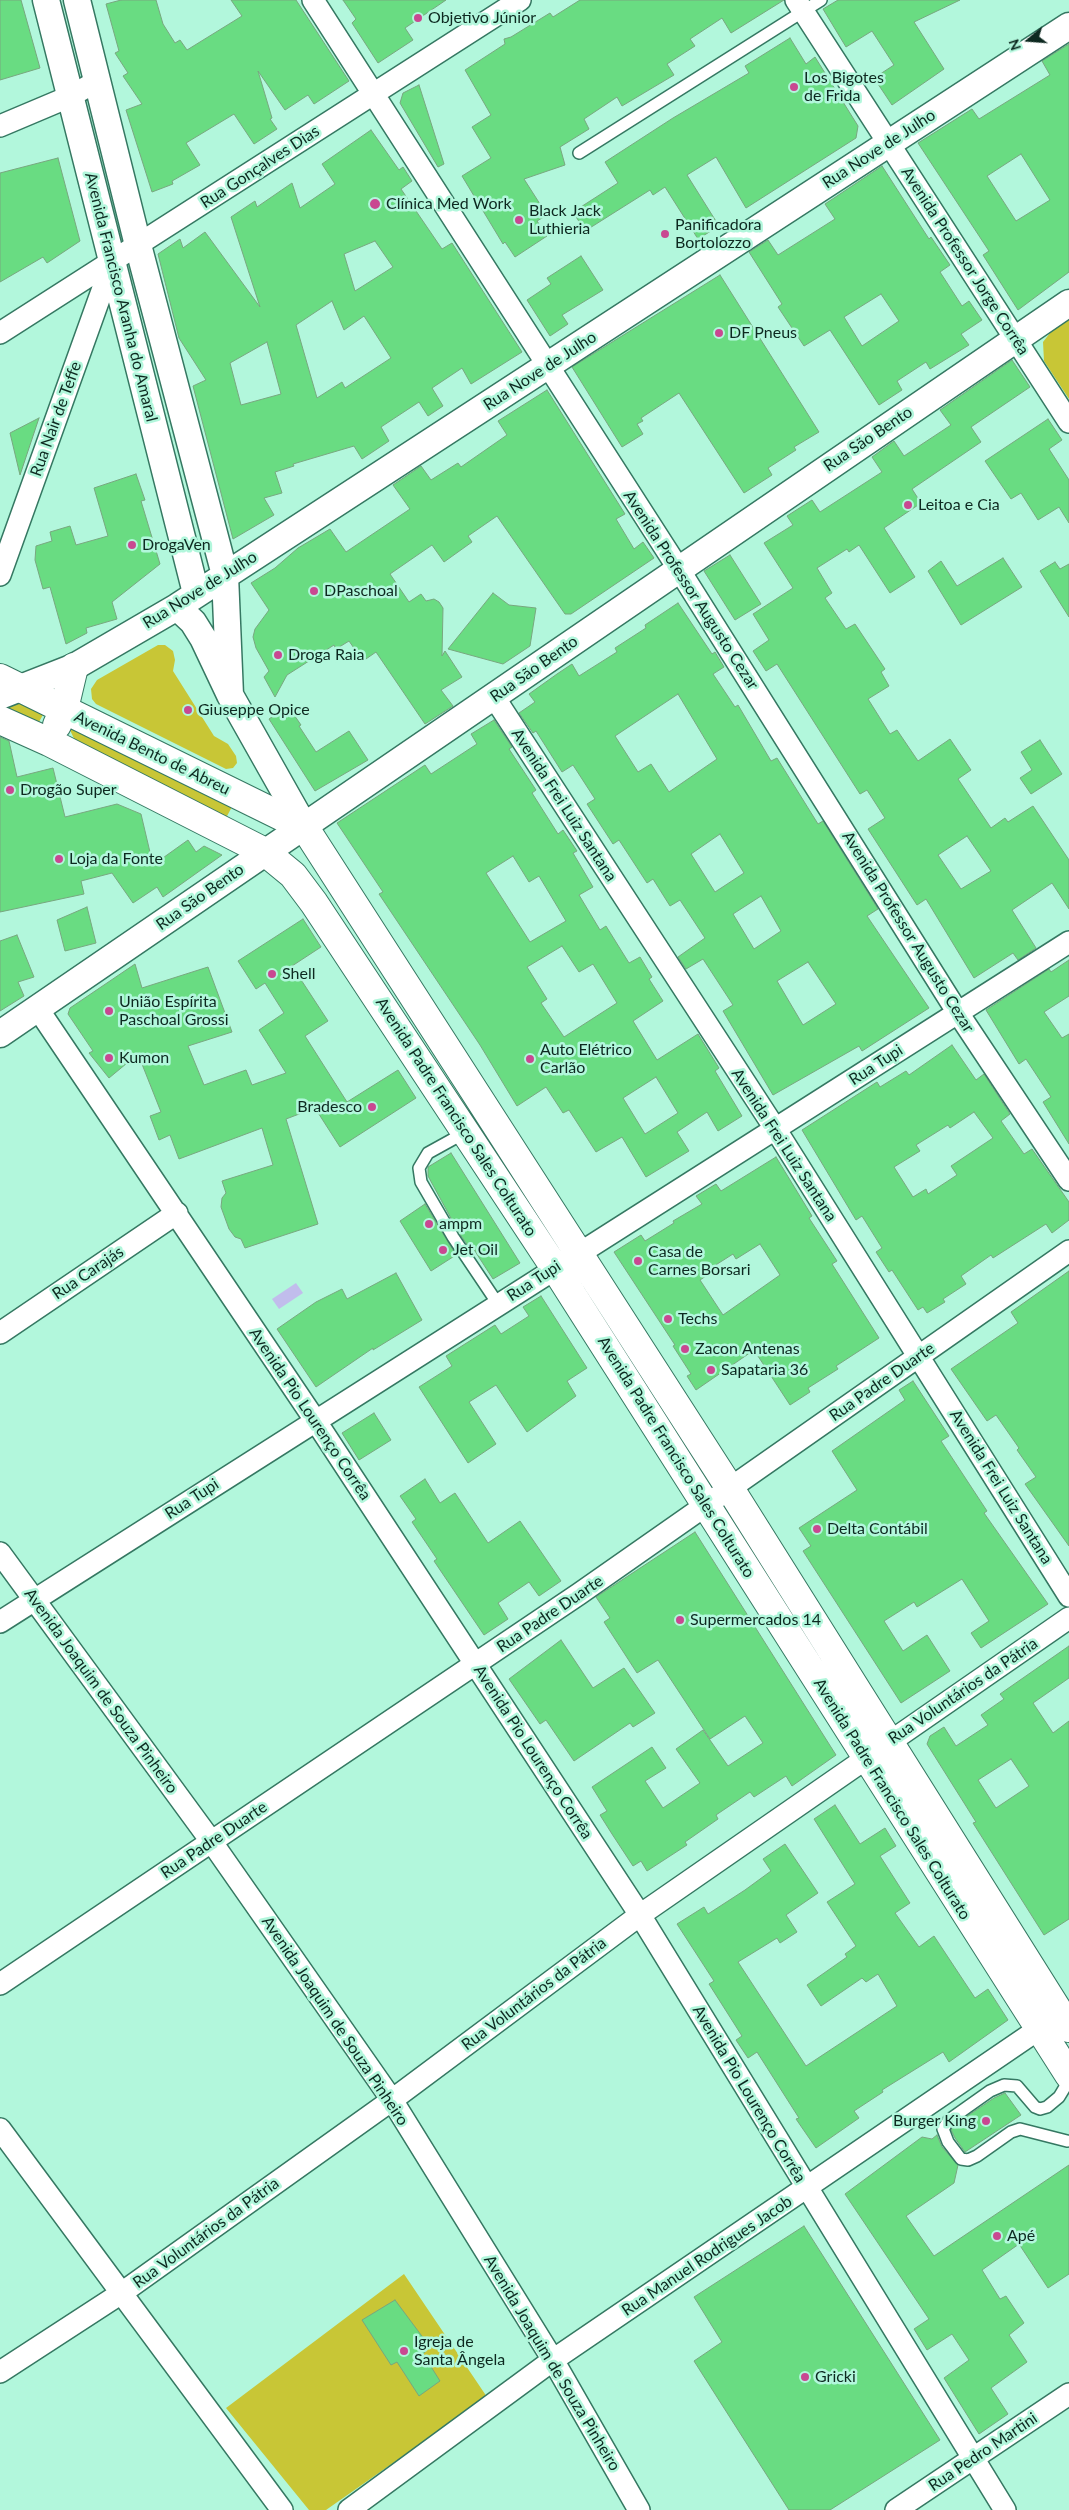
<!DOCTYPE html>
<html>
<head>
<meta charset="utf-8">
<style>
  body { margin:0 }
  #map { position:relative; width:1069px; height:2510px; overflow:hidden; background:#b2f7dc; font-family:Lato,sans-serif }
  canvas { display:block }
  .north { position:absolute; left:1004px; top:15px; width:50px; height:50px; -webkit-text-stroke:4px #b2f7dc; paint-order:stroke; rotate:252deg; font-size:14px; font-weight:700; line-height:20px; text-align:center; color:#0d2920 }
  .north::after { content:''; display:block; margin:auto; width:18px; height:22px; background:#0d2920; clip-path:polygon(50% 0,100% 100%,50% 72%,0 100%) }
</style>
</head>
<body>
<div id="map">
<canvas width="1069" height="2510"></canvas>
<div class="north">N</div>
</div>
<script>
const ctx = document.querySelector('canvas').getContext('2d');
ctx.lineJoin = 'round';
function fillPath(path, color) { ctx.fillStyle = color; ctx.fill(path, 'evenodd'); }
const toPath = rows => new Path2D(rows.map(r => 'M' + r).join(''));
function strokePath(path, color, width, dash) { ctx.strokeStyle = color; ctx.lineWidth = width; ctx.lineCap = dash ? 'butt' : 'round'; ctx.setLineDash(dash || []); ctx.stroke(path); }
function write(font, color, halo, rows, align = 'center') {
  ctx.font = font + ' Lato,sans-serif'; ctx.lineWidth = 5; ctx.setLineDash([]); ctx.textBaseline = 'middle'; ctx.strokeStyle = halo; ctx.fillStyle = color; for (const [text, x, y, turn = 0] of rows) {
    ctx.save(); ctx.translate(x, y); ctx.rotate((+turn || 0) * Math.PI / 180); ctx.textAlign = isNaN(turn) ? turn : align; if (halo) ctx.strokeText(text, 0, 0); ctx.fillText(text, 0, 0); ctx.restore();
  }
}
fillPath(toPath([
  [1069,318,1069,399,1044,361,1043,342,1050,333],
  [158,645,165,645,173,651,175,660,173,671,214,736,228,744,236,756,237,763,233,768,226,769,96,704,92,699,91,689,97,680],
  [19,696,45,711,39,722,0,705],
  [73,721,235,801,226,818,77,745,70,730],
  [404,2274,487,2397,326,2510,309,2510,226,2408]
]), '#c8c636');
fillPath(toPath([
  [296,1283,303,1293,279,1309,272,1299]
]), '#c1bdec');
const building = toPath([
  [0,0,21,0,40,68,0,80,0,0],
  [121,0,156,0,163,24,175,43,180,40,187,50,242,16,231,0,296,0,349,81,314,104,308,95,285,110,258,71,272,118,270,119,277,129,254,144,234,114,186,143,200,165,172,181,173,184,152,192,126,110,142,104,123,76,128,73,115,53,119,51,106,4,121,0],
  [343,0,446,0,405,28,413,40,378,63,352,23,356,19,343,0],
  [580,0,784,0,731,33,722,18,690,39,695,46,667,64,674,75,622,106,617,97,584,119,589,129,560,147,565,165,524,179,547,215,537,221,547,236,515,257,505,242,503,244,462,176,491,158,472,127,491,115,465,70,505,44,504,39,511,37,550,13,553,17,580,0],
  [838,0,960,0,914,22,944,69,892,105,874,78,894,65,872,31,846,47,823,9,838,0],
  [790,38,806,64,815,57,858,126,856,138,746,208,716,157,687,175,719,226,698,239,665,187,653,195,650,190,585,231,573,212,618,183,605,162,673,118,749,73,745,66,790,38],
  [1069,44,1069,272,1018,310,983,255,989,251,918,143,972,109,979,119,1050,75,1042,61,1069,44],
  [1021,154,1050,200,1016,221,987,176,1021,154],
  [419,85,444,164,438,167,400,103,403,93,419,85],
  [371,130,399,170,403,167,412,181,401,189,442,249,452,243,522,352,471,384,462,368,432,388,443,406,428,416,419,402,381,427,389,441,362,459,354,446,293,464,294,466,275,472,282,493,264,498,274,515,233,539,193,386,206,380,179,338,158,254,180,239,183,248,205,232,260,307,231,217,255,201,257,207,292,183,300,208,335,184,322,164,371,130],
  [375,241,393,267,355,291,344,254,375,241],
  [332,301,344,330,364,316,391,358,345,388,342,382,317,398,296,325,332,301],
  [267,342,281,394,241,405,230,363,267,342],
  [58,158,80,241,47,263,43,257,0,282,0,173,58,158],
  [882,166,929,239,931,237,950,265,940,272,962,306,969,301,982,320,961,334,969,345,930,369,926,362,897,381,902,390,879,405,830,330,804,346,778,307,782,304,749,252,768,240,778,255,835,219,825,204,882,166],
  [881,294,899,321,862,346,844,317,881,294],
  [581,256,603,290,562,315,568,324,550,336,527,300,551,284,547,278,581,256],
  [720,275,819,432,794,447,796,450,768,468,772,475,744,493,679,393,641,418,643,421,637,424,643,434,622,447,572,367,720,275],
  [1012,360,1030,387,971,427,981,442,912,489,921,503,884,528,915,577,890,593,859,545,849,552,847,549,817,568,832,593,825,598,846,629,855,624,885,669,881,672,889,686,868,699,890,734,897,730,918,761,950,739,971,770,958,779,991,828,1005,818,1008,822,1033,806,1069,860,1069,909,1052,883,1012,910,1036,948,1018,960,1013,953,974,978,926,899,917,905,868,829,885,818,867,790,860,794,777,664,766,671,753,651,769,640,753,614,793,588,764,543,793,525,787,516,812,500,820,512,882,472,872,457,894,441,904,456,951,425,940,410,1012,360],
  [967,836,991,871,961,889,938,855,967,836],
  [547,390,625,514,616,519,634,549,643,542,654,558,571,614,565,614,497,516,468,536,472,542,444,562,432,545,390,574,409,602,421,594,426,601,434,599,439,602,443,608,442,656,445,651,462,677,441,690,453,706,425,724,376,652,363,661,349,641,336,649,334,645,287,675,275,697,264,677,269,671,256,648,253,637,255,629,269,610,251,583,275,568,298,548,330,529,346,552,410,509,393,485,421,466,431,480,458,463,461,467,507,435,498,421,547,390],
  [39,418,20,475,10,433,39,418],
  [1048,419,1062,440,1049,449,1069,480,1069,523,1059,507,1038,520,1021,493,1011,499,985,461,1048,419],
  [136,474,145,500,141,501,160,564,112,602,117,619,86,628,87,633,66,644,50,587,43,589,35,560,36,546,52,541,50,532,70,526,76,545,108,536,94,488,136,474],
  [730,555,761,604,735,620,704,571,730,555],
  [1003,558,1022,587,961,625,928,571,941,561,957,586,1003,558],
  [1055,562,1060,569,1069,564,1069,617,1040,571,1055,562],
  [493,593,509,605,536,608,530,646,503,664,448,649,493,593],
  [678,603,712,654,715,652,724,667,713,674,735,707,738,705,771,761,777,758,818,824,823,821,878,909,867,916,929,1008,862,1051,859,1046,773,1095,723,1011,733,1005,703,959,686,969,678,957,705,938,680,900,670,906,653,879,647,883,619,840,613,844,587,804,595,799,573,765,562,772,536,731,533,733,519,713,535,702,529,694,557,674,572,664,579,676,617,652,615,648,646,628,645,625,678,603],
  [678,694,717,759,669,792,651,764,638,772,615,736,678,694],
  [720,834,744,873,715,892,691,854,720,834],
  [761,896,781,931,754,949,733,914,761,896],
  [808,962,836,1004,803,1025,777,981,808,962],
  [288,706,301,725,299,726,316,752,349,731,368,760,315,791,269,719,288,706],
  [494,720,512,747,509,749,536,790,532,793,558,834,563,830,577,851,573,853,593,887,579,895,600,930,606,926,629,963,640,957,652,977,649,979,663,1001,633,1021,657,1060,698,1034,719,1068,715,1071,742,1116,718,1131,707,1112,677,1132,689,1151,646,1177,622,1137,596,1152,569,1110,563,1113,546,1087,517,1106,480,1045,379,894,383,892,337,823,425,765,431,774,477,744,471,734,494,720],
  [513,856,529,882,539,876,566,921,530,942,486,873,513,856],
  [562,946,579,972,593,964,617,1003,564,1037,541,1003,547,999,527,967,562,946],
  [656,1077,678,1113,645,1134,623,1098,656,1077],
  [0,737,9,741,17,777,53,768,65,817,117,804,141,814,153,865,188,840,196,852,204,846,222,855,163,897,157,887,133,903,112,873,81,881,84,894,0,912,0,737],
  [1040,740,1062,774,1031,794,1020,778,1032,770,1021,752,1040,740],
  [87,907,96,943,65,951,57,920,87,907],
  [303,919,321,947,292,966,328,1021,305,1036,347,1102,398,1070,416,1098,340,1147,315,1108,286,1119,318,1224,245,1248,241,1239,235,1237,229,1229,221,1207,222,1198,226,1193,222,1181,273,1165,262,1128,179,1159,170,1135,159,1140,150,1116,161,1112,138,1054,109,1078,89,1053,93,1051,68,1014,70,1008,135,964,142,988,208,967,232,1032,188,1046,204,1085,246,1070,252,1085,286,1073,259,1030,284,1013,265,983,256,989,238,961,303,919],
  [17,935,34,977,18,982,24,996,0,1011,0,941,17,935],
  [1069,960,1069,996,1044,1012,1062,1038,1069,1034,1069,1144,1043,1102,1051,1097,1026,1059,1019,1064,986,1010,1049,969,1051,972,1069,960],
  [952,1045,976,1080,984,1074,1010,1114,1001,1121,1024,1154,1032,1149,1069,1202,1069,1220,1052,1233,1046,1224,993,1258,991,1255,961,1276,966,1284,943,1299,945,1302,927,1313,923,1307,918,1310,892,1270,889,1272,876,1252,882,1248,862,1216,856,1220,802,1130,877,1082,880,1087,906,1071,909,1075,952,1045],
  [974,1112,993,1138,951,1166,957,1175,928,1194,926,1189,913,1197,894,1167,920,1151,916,1145,948,1125,950,1128,974,1112],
  [451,1153,520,1263,493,1279,471,1245,469,1247,459,1233,428,1176,428,1167,451,1153],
  [776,1157,812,1216,809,1218,837,1261,832,1264,879,1338,836,1366,838,1369,808,1388,810,1392,790,1405,754,1350,696,1390,687,1376,691,1374,673,1346,675,1345,614,1252,641,1235,645,1241,674,1223,673,1221,702,1204,696,1196,716,1184,721,1191,776,1157],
  [760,1244,780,1275,723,1315,700,1280,706,1276,703,1273,733,1254,736,1259,760,1244],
  [425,1204,456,1255,431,1271,400,1221,425,1204],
  [1069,1271,1069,1546,1025,1484,1036,1477,1017,1450,1019,1448,996,1415,987,1421,951,1369,1018,1323,1011,1312,1069,1271],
  [396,1273,422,1320,373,1350,373,1348,316,1387,277,1329,316,1302,342,1289,347,1299,396,1273],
  [541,1296,587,1368,567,1381,576,1396,527,1432,496,1385,469,1402,496,1444,468,1463,419,1387,452,1366,446,1356,495,1325,501,1334,529,1316,523,1307,541,1296],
  [913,1381,949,1436,941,1441,987,1511,984,1513,1048,1604,981,1648,971,1633,989,1621,962,1579,917,1607,914,1602,884,1621,903,1651,927,1635,950,1671,901,1703,803,1551,811,1546,799,1528,857,1490,832,1451,905,1400,899,1390,913,1381],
  [374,1413,391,1440,359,1460,342,1433,374,1413],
  [425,1479,440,1503,455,1493,488,1543,520,1521,561,1581,539,1596,529,1582,498,1603,508,1619,484,1635,434,1561,437,1559,412,1522,416,1519,400,1496,425,1479],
  [695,1532,836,1755,792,1786,786,1776,754,1797,750,1792,716,1815,718,1819,685,1842,687,1845,647,1871,641,1861,633,1866,612,1834,600,1815,607,1811,592,1787,652,1747,666,1768,645,1781,663,1808,700,1783,676,1749,703,1730,728,1766,763,1743,745,1716,710,1739,658,1660,637,1673,604,1622,610,1618,596,1597,695,1532],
  [561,1640,593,1688,624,1668,655,1713,633,1727,630,1723,574,1761,546,1720,540,1724,509,1679,561,1640],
  [1069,1646,1069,1678,1033,1703,1053,1733,1069,1721,1069,1919,1044,1935,973,1823,976,1822,927,1744,930,1736,944,1727,956,1746,988,1725,981,1715,1004,1699,1000,1694,1069,1646],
  [1011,1759,1029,1786,996,1808,978,1780,1011,1759],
  [835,1805,860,1844,885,1828,896,1846,880,1856,910,1903,895,1913,919,1947,934,1936,975,1998,988,1989,1008,2020,949,2062,943,2052,882,2090,883,2092,854,2111,859,2118,816,2148,796,2119,799,2118,757,2052,748,2058,736,2040,742,2036,709,1984,714,1981,677,1924,704,1907,708,1914,745,1890,771,1871,763,1859,785,1844,818,1893,786,1915,797,1932,780,1943,777,1938,738,1962,806,2066,897,2006,878,1974,866,1982,862,1978,821,2006,807,1985,847,1957,845,1954,856,1946,827,1902,855,1884,814,1819,835,1805],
  [1005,2093,1021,2115,965,2152,955,2138,951,2130,954,2125,994,2098,1005,2093],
  [937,2135,942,2147,958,2165,954,2183,906,2216,934,2256,1069,2165,1069,2274,1048,2288,1019,2244,982,2270,1000,2299,1006,2296,1024,2323,1009,2335,1027,2362,991,2388,1008,2414,979,2434,944,2378,969,2360,952,2334,927,2350,914,2329,929,2319,845,2194,922,2137,932,2139,937,2135],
  [804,2226,940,2440,830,2510,789,2510,694,2361,722,2342,694,2297,804,2226],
  [395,2300,430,2347,423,2354,440,2381,419,2396,397,2362,391,2365,362,2320,395,2300]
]);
fillPath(building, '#69dc82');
strokePath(building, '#78a77f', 1);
const service = toPath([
  [579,153,821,0],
  [466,1132,428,1153,419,1168,421,1182,453,1237,498,1304],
  [1065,2074,1065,2087,1059,2097,1047,2107,1040,2109,1035,2107,1017,2086,1004,2085,990,2091,949,2120,943,2129,948,2142,961,2159,968,2160,977,2156,1011,2132,1020,2129,1067,2141]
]);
const minor = toPath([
  [313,0,678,568,958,1013,1069,1180],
  [796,0,1069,422],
  [0,126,71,96,97,81],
  [0,333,520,0],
  [0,575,112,263],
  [494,697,776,1130,1069,1596],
  [38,1009,315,1420,640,1915,1005,2510],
  [0,1333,177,1213],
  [0,1553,211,1841,392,2100,553,2360,639,2510],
  [0,1622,1069,942],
  [0,1984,579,1594,1069,1251],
  [0,2129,282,2510],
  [0,2372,123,2292,392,2100,640,1915,1069,1618],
  [349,2510,553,2360,1052,2020],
  [896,2510,1069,2394]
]);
const tertiary = toPath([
  [46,0,196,593],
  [77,0,138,245,225,575,230,695],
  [177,607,193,622,203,638,230,695,305,828],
  [0,696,74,667,177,607,1069,26],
  [0,1034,1069,303]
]);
const secondary = toPath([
  [0,678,305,828,731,1490,1069,2028],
  [0,720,49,742,265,852,293,875,314,903,555,1268,1069,2075],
  [57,725,64,709,74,667]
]);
strokePath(service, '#357862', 14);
strokePath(minor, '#357862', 24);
strokePath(tertiary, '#357862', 29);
strokePath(secondary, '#357862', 30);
strokePath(service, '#fff', 11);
strokePath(minor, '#fff', 21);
strokePath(tertiary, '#fff', 26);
strokePath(secondary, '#fff', 28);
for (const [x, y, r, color] of [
  [418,18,5,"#c94891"],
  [794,87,5,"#c94891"],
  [375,204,6,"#c94891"],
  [519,220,5,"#c94891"],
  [665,234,5,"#c94891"],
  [719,333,5,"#c94891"],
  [908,505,5,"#c94891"],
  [132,545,5,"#c94891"],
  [314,591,5,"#c94891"],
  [278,655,5,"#c94891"],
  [188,710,5,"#c94891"],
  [10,790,5,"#c94891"],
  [59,859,5,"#c94891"],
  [272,974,5,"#c94891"],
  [109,1011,5,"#c94891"],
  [109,1058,5,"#c94891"],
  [530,1059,5,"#c94891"],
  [372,1107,5,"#c94891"],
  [429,1224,5,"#c94891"],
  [443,1250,5,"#c94891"],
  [638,1261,5,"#c94891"],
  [668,1319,5,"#c94891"],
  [685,1349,5,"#c94891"],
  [711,1370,5,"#c94891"],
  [817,1529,5,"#c94891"],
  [680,1620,5,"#c94891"],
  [986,2121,5,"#c94891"],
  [997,2236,5,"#c94891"],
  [404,2351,5,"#c94891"],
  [805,2377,5,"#c94891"]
]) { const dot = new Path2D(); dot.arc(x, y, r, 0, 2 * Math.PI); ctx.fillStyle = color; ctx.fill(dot); strokePath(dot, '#b2f7dc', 2); }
write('16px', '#0d2920', '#b2f7dc', [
  ["Objetivo Júnior",428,18],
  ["Los Bigotes",804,78],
  ["de Frida",804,96],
  ["Clínica Med Work",386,204],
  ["Black Jack",529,211],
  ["Luthieria",529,229],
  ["Panificadora",675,225],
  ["Bortolozzo",675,243],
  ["DF Pneus",729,333],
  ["Leitoa e Cia",918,505],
  ["DrogaVen",142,545],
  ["DPaschoal",324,591],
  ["Droga Raia",288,655],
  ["Giuseppe Opice",198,710],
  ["Drogão Super",20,790],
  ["Loja da Fonte",69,859],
  ["Shell",282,974],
  ["União Espírita",119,1002],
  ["Paschoal Grossi",119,1020],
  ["Auto Elétrico",540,1050],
  ["Carlão",540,1068],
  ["Kumon",119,1058],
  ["Bradesco",362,1107,"right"],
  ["ampm",439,1224],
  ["Jet Oil",453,1250],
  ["Casa de",648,1252],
  ["Carnes Borsari",648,1270],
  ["Techs",678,1319],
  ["Zacon Antenas",695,1349],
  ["Sapataria 36",721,1370],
  ["Delta Contábil",827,1529],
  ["Supermercados 14",690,1620],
  ["Burger King",976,2121,"right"],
  ["Apé",1007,2236],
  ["Igreja de",414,2342],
  ["Santa Ângela",414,2360],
  ["Gricki",815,2377]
], 'left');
write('16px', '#0d2920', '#b2f7dc', [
  ["Rua Nove de Julho",879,149,-33],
  ["Rua Gonçalves Dias",260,167,-33],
  ["Avenida Professor Jorge Corrêa",965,261,57],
  ["Avenida Francisco Aranha do Amaral",121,297,76],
  ["Rua Nove de Julho",540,371,-33],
  ["Rua Nair de Teffe",56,419,-70],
  ["Rua São Bento",868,439,-34],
  ["Rua Nove de Julho",200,590,-32],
  ["Avenida Professor Augusto Cezar",691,590,57],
  ["Rua São Bento",534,669,-35],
  ["Avenida Bento de Abreu",152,753,26],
  ["Avenida Frei Luiz Santana",564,805,57],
  ["Rua São Bento",200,897,-35],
  ["Avenida Professor Augusto Cezar",908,932,58],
  ["Rua Tupi",876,1065,-33],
  ["Avenida Padre Francisco Sales Colturato",456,1117,57],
  ["Avenida Frei Luiz Santana",784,1145,57],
  ["Rua Carajás",88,1273,-34],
  ["Rua Tupi",534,1281,-33],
  ["Rua Padre Duarte",882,1382,-35],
  ["Avenida Pio Lourenço Corrêa",310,1414,56],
  ["Avenida Padre Francisco Sales Colturato",676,1457,58],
  ["Avenida Frei Luiz Santana",1001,1487,58],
  ["Rua Tupi",192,1499,-33],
  ["Rua Padre Duarte",550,1614,-34],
  ["Avenida Joaquim de Souza Pinheiro",101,1691,54],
  ["Rua Voluntários da Pátria",963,1691,-34],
  ["Avenida Pio Lourenço Corrêa",533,1752,57],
  ["Avenida Padre Francisco Sales Colturato",892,1799,58],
  ["Rua Padre Duarte",214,1840,-34],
  ["Rua Voluntários da Pátria",534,1994,-37],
  ["Avenida Joaquim de Souza Pinheiro",335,2021,56],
  ["Avenida Pio Lourenço Corrêa",749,2094,59],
  ["Rua Voluntários da Pátria",206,2233,-36],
  ["Rua Manuel Rodrigues Jacob",707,2256,-34],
  ["Avenida Joaquim de Souza Pinheiro",552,2363,59],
  ["Rua Pedro Martini",983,2452,-34]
]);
</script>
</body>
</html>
